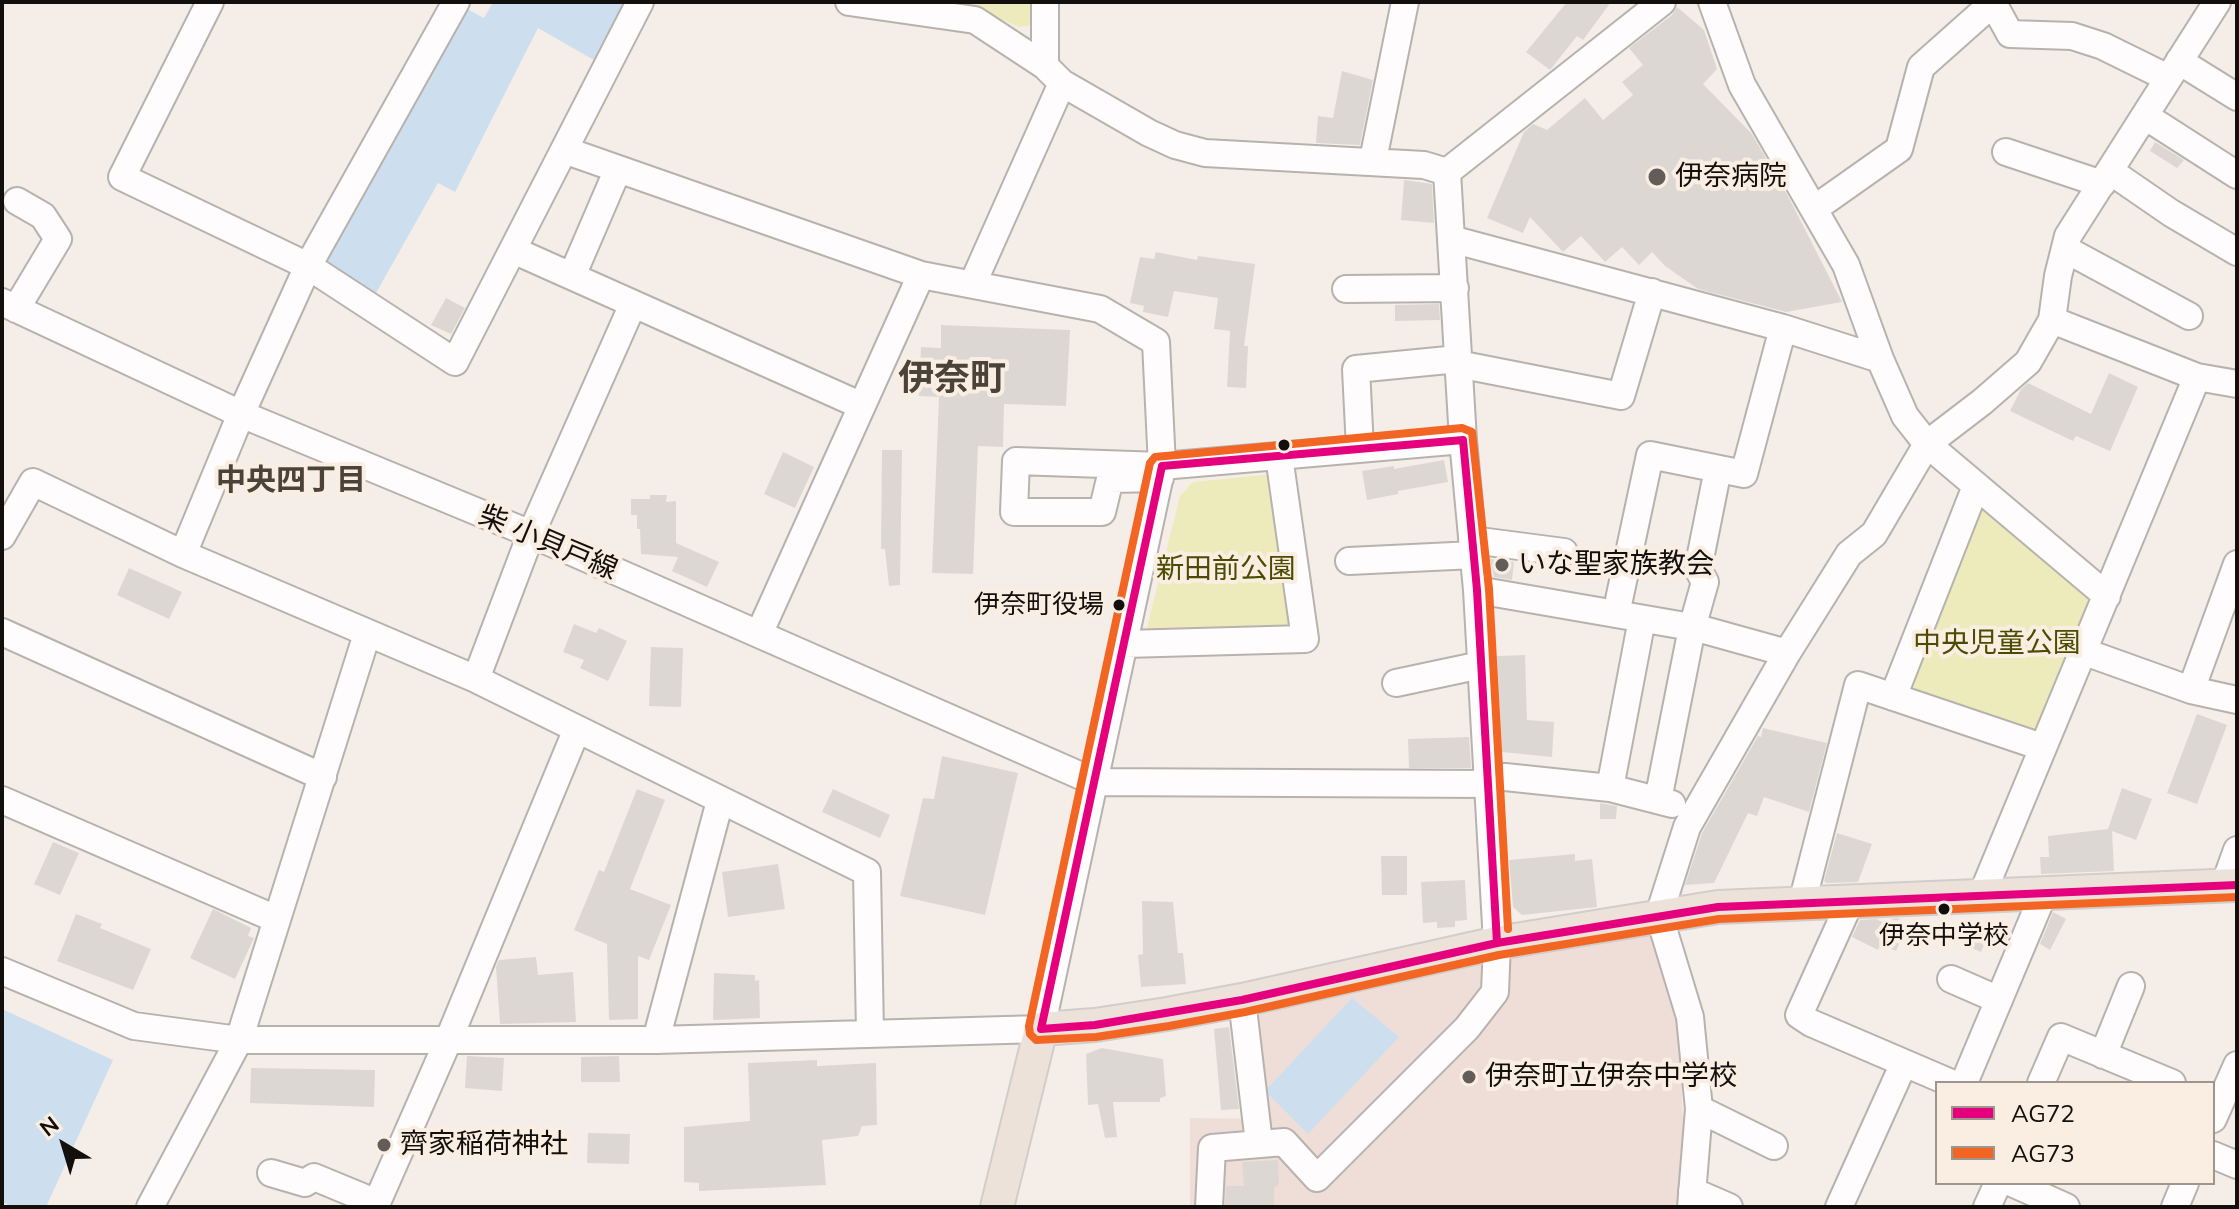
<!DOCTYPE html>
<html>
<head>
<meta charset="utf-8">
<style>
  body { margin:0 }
  #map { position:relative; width:2239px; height:1209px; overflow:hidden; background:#f5eee8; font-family:Mulish,sans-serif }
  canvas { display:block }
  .frame { position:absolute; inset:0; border:4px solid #130f0c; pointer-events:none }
  .legend { position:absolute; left:1935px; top:1081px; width:280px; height:104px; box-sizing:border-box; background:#faeee3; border:2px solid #9e958d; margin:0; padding:10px 14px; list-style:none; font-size:24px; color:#130f0c }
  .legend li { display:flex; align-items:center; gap:16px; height:40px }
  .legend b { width:40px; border:2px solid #9e958d }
  .north { position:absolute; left:24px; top:1105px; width:80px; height:80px; -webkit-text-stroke:6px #faeee3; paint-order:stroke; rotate:322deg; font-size:22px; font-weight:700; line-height:32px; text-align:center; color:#130f0c }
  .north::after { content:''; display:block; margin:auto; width:28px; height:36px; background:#130f0c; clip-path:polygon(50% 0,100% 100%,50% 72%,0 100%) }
</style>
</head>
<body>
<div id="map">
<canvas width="2239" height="1209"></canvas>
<div class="frame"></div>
<ul class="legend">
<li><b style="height:10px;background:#e5007d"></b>AG72</li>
<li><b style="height:10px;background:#f26522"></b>AG73</li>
</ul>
<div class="north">N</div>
</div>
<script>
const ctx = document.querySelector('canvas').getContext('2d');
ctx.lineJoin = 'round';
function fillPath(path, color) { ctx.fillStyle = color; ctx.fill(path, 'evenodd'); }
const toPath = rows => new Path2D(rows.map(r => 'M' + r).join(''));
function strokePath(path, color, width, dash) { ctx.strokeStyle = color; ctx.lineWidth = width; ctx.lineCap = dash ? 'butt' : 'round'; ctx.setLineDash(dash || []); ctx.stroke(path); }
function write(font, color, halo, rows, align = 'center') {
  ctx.font = font + ' Mulish,"Noto Sans JP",sans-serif'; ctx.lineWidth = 8; ctx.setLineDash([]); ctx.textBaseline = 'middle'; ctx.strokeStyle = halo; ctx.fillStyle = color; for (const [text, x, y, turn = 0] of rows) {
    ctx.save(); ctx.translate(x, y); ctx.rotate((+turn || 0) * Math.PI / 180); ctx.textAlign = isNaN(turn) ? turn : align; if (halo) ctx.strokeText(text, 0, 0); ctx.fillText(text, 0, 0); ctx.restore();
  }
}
fillPath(toPath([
  [1642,929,1656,937,1679,1035,1683,1119,1683,1207,1190,1207,1190,1118,1260,1119,1249,1016]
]), '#eeded7');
fillPath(toPath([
  [949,2,1037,2,1036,20,1028,26,1019,27,985,12],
  [1272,474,1296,628,1146,631,1180,496,1193,482],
  [1981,501,2093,599,2035,734,1900,689]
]), '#edebbb');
fillPath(toPath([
  [493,2,632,2,599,63,538,28,455,192,438,183,376,293,328,264,327,257,467,9,484,18],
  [1352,998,1399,1037,1308,1134,1265,1091],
  [2,1009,113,1060,46,1207,13,1207,2,1202]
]), '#cddfee');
fillPath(toPath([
  [1567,2,1611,2,1583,40,1577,36,1550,70,1526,52],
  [1677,7,1704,30,1717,69,1703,84,1752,134,1790,200,1842,302,1786,312,1698,289,1665,266,1652,252,1639,265,1622,247,1605,262,1581,236,1563,252,1530,217,1523,233,1487,218,1524,132,1533,124,1547,130,1585,98,1603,120,1633,95,1622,82,1643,65,1629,48,1672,15],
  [1342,71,1373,80,1360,145,1316,143,1318,116,1333,118],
  [2155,142,2184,160,2177,168,2150,151],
  [1404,180,1432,184,1434,223,1401,220],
  [1156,252,1197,260,1198,256,1255,264,1244,346,1248,346,1246,388,1227,387,1230,331,1214,329,1218,298,1174,291,1168,317,1143,312,1144,306,1130,303,1140,257,1154,259],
  [446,298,465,308,451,334,431,325],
  [1439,304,1440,320,1395,321,1395,305],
  [941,325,1070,330,1066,406,1004,404,1003,447,978,446,973,574,932,573,939,397,919,396,921,347,941,348],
  [2109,373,2138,387,2110,451,2076,436,2073,441,2010,411,2021,389,2028,383,2091,414],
  [882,450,902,450,900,585,889,586,885,549,881,549],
  [783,452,814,467,795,508,764,494],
  [1444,460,1448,482,1398,491,1398,494,1367,500,1362,471,1394,466,1394,469],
  [650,495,667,495,666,502,676,501,676,543,719,562,707,587,672,571,678,557,641,554,640,529,637,529,637,515,631,515,631,499,650,499],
  [1490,559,1514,562,1512,580,1494,577],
  [129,568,182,592,169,619,117,595],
  [574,624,596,633,599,628,627,641,608,681,580,668,584,660,563,652],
  [651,647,683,648,681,707,649,706],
  [1525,655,1527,720,1554,722,1552,757,1502,752,1497,656],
  [2197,714,2227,725,2197,804,2167,793],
  [1763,728,1827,743,1809,812,1764,797,1757,816,1748,813,1714,883,1685,885,1702,833,1758,736,1761,737],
  [1469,737,1471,768,1409,768,1408,739],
  [942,756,1018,773,985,915,900,896,923,798,934,799],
  [2122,788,2152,799,2136,840,2112,831,2114,871,2041,874,2040,857,2049,857,2048,836,2108,829],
  [637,789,665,800,630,889,671,905,649,960,638,956,638,1019,609,1020,607,944,574,930,599,870,604,872],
  [833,789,890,815,880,838,822,812],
  [1600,803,1617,806,1616,819,1600,819],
  [1837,833,1872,844,1858,882,1826,883,1824,881],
  [53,842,79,853,60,895,34,884],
  [1575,854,1575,861,1592,859,1597,907,1522,915,1513,907,1509,860],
  [1381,856,1407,856,1407,895,1382,895],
  [778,864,785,909,728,917,722,872],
  [1465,880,1467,920,1455,921,1455,927,1437,928,1437,922,1423,923,1421,882],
  [1142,901,1173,902,1178,953,1183,953,1186,984,1141,987,1138,955,1143,954],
  [213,909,251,928,248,936,254,938,235,979,190,958],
  [2053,912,2066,919,2050,950,2040,944],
  [76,914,102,924,100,928,151,949,133,990,57,961],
  [1897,918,1908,924,1896,951,1881,944,1878,950,1852,937,1860,920,1876,919,1889,925,1892,919],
  [1971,922,1990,930,1981,952,1962,944],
  [536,957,538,975,573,972,576,1022,500,1024,496,967,499,960],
  [714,973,755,975,755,981,759,980,760,1018,713,1020],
  [1229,1027,1239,1109,1221,1110,1214,1029],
  [1102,1048,1163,1059,1166,1096,1160,1098,1160,1102,1113,1102,1117,1137,1105,1138,1098,1104,1088,1105,1086,1054],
  [467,1056,504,1058,502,1091,465,1088],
  [619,1056,620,1082,581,1082,581,1057],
  [817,1060,817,1066,876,1063,877,1125,862,1126,858,1136,822,1140,826,1185,699,1191,699,1183,684,1182,684,1127,750,1121,748,1063],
  [251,1068,375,1070,374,1107,250,1103],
  [588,1133,630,1134,629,1164,587,1163],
  [1278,1160,1279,1184,1274,1188,1274,1207,1225,1207,1226,1186,1244,1186,1242,1162]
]), '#ddd7d3');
const minor = toPath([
  [210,2,122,177,308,266,455,362,640,2],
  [849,2,975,20,1045,66,1062,83,1149,133,1175,145,1205,153,1424,165,1447,172],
  [1045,2,1045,66],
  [1712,2,1742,85,1846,265,1880,359,1905,416,1927,444,2107,596],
  [1993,3,2010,34,2072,36,2103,46,2168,78],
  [2179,61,2237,97],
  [2145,116,2237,175],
  [564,150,921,275],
  [2006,152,2102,184],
  [1373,160,1405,2],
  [2110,171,2171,213,2237,252],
  [1447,172,1662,2],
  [1814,209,1899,149,1921,67,1994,2],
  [1451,239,1783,328,1880,359],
  [2065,249,2189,316],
  [513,250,860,405],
  [572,276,618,169],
  [973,283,1062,83],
  [1346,289,1455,288],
  [2,302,241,414,531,534,1095,782,1487,784],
  [16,309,58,239,43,216,17,201],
  [2052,320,2197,377,2237,384],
  [1458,364,1621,396,1652,292],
  [1360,449,1356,369,1458,359],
  [1160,478,1110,479,1102,512,1014,512,1016,461,1162,466,1463,440],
  [2,536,33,482,183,554,476,679,867,872,870,1033],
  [1472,540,1564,552],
  [183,554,241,414,308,266,456,2],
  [1349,561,1474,555],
  [1477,590,1697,628,1787,653],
  [1616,614,1650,455,1744,474,1783,328],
  [2,632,323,777],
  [1125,644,1305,639,1279,456],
  [2082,651,2191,690,2237,700],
  [476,679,531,534,633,304],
  [1396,683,1481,665],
  [2191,690,2237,564],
  [1893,697,1976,486],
  [1486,779,1505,777,1610,788,1672,804],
  [1610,788,1642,619],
  [2,800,276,919],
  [1658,800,1692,628,1705,582,1698,569,1718,469],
  [2224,886,2237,850],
  [1981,897,2197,377],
  [1851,900,1799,1015,1811,1023,1951,1083],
  [1802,903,1858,685,2042,747],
  [2,971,134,1026,239,1040,656,1040,1041,1029,1162,466,1156,342,1100,309,921,275,759,634],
  [1951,979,1999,1000],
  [1242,1000,1259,1143],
  [656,1040,720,801],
  [2103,1055,2131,986],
  [1964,1083,2043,895],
  [2041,1083,2061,1037,2172,1083],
  [1699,1109,1774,1146],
  [2213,1119,2237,1065],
  [2213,1155,2237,1165],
  [271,1173,305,1183,314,1177,377,1203],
  [2012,1183,2066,1207],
  [1692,1191,1729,1207],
  [150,1207,239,1040,367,634],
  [375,1207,448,1041,577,729],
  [1209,1207,1212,1148,1284,1142,1317,1178,1467,1028,1495,992,1497,943,1477,590,1463,440,1447,172],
  [1691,1207,1699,1109,1690,1017,1659,915,1687,827,1787,653,1849,554,1874,534,1927,444,1982,402,2028,362,2052,320,2058,276,2068,236,2217,2],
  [1839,1207,1904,1063],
  [1987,1207,1998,1183],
  [2175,1207,2185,1183]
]);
const major = toPath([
  [997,1207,1041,1029,1095,1025,1167,1014,1242,1000,1497,943,1718,907,2237,885]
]);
strokePath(minor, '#b7b2ad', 30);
strokePath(major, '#d0cdcb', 36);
strokePath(minor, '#fefcfc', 26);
strokePath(major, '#ece2da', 32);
strokePath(toPath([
  [1463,440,1477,590,1497,943,1242,1000,1095,1025,1041,1029,1162,466,1463,440],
  [1497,943,1718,907,2237,885]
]), '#e5007d', 8);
strokePath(toPath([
  [1508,929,1489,589,1472,432,1462,428,1155,457,1150,463,1029,1026,1030,1034,1036,1040,1096,1037,1169,1026,1245,1012,1499,955,1719,919,2237,897]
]), '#f26522', 8);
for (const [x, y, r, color] of [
  [1657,177,10,"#625d59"],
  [1284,445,7,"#130f0c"],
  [1502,565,8,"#625d59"],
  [1119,605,7,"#130f0c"],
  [1944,909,7,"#130f0c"],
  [1469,1077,8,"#625d59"],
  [384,1145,8,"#625d59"]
]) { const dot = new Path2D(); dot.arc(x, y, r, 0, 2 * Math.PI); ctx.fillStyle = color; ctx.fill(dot); strokePath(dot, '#faeee3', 3); }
write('26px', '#130f0c', '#faeee3', [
  ["伊奈町役場",1104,605],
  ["伊奈中学校",1944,936,"center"]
], 'right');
write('28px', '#130f0c', '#faeee3', [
  ["伊奈病院",1675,177],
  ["いな聖家族教会",1518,565],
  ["伊奈町立伊奈中学校",1485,1077],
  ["齊家稲荷神社",400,1145]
], 'left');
write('28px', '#130f0c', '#faeee3', [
  ["柴 小貝戸線",548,543,23]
]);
write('28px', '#4b4b01', '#faeee3', [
  ["新田前公園",1226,570],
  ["中央児童公園",1997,644]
]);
write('bold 30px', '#4b4239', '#faeee3', [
  ["中央四丁目",291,481]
]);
write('bold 36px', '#4b4239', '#faeee3', [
  ["伊奈町",952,379]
]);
</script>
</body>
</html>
